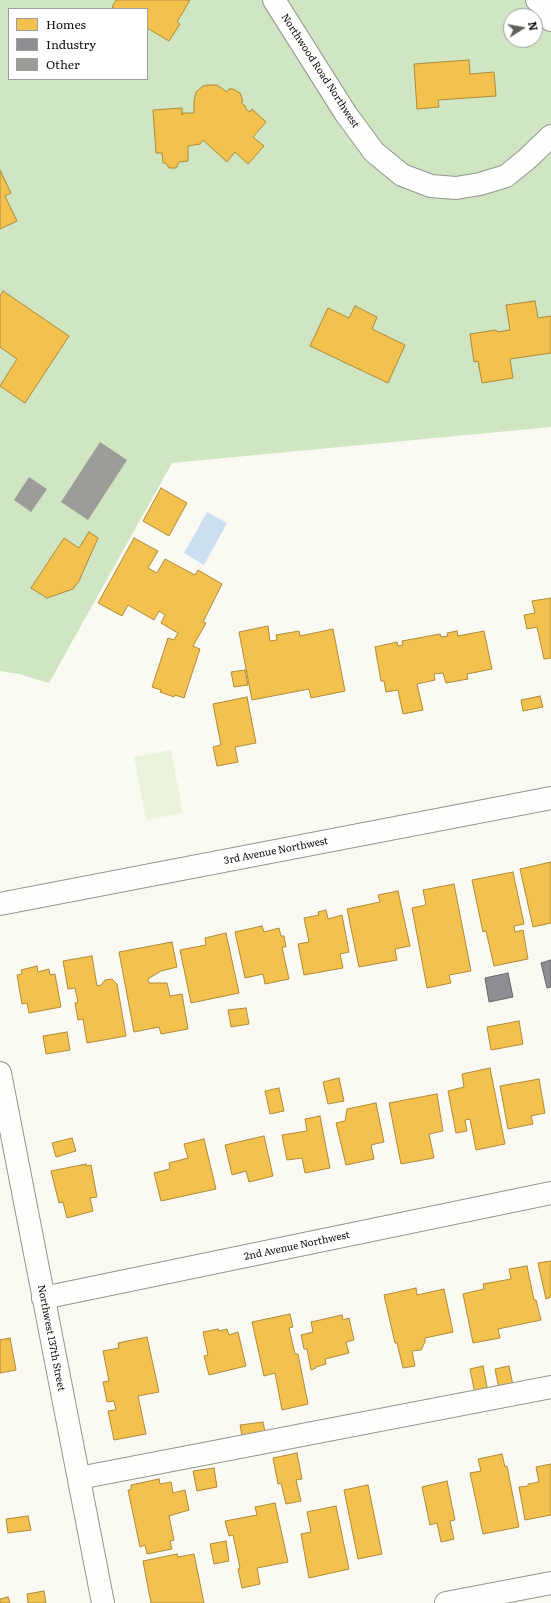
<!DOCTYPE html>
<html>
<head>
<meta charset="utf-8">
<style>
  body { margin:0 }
  #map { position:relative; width:551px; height:1603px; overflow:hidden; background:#fafaf2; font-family:Literata,serif }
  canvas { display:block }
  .legend { position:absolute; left:8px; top:8px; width:140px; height:72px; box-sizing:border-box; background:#fff; border:1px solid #9e9e9e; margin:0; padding:5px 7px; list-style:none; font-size:12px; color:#0d0d0d }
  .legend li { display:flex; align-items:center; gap:8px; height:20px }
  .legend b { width:20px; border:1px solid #9e9e9e }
  .north { position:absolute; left:503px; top:8px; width:40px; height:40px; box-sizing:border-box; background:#fff; border:1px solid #9e9e9e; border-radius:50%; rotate:79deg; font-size:11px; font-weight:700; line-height:16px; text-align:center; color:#0d0d0d }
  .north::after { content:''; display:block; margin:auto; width:14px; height:18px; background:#60605d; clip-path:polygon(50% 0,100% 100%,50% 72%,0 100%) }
</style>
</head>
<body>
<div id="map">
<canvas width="551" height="1603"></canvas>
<ul class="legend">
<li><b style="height:11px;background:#f2c14e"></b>Homes</li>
<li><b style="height:11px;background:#8d8d92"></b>Industry</li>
<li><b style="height:11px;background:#9e9c98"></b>Other</li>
</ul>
<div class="north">N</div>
</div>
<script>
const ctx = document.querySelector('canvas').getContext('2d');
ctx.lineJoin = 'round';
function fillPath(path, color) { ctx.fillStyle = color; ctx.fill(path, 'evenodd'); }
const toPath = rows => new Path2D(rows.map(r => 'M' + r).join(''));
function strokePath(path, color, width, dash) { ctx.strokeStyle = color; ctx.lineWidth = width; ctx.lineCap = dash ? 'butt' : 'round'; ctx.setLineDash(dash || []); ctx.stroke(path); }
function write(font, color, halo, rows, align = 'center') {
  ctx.font = font + ' Literata,serif'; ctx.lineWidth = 4; ctx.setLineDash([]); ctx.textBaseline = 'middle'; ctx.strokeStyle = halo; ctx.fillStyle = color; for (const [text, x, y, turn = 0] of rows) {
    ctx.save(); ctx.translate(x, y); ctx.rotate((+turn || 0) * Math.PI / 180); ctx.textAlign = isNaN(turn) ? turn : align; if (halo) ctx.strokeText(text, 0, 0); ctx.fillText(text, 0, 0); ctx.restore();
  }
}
fillPath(toPath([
  [0,0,551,0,551,427,172,463,49,683,19,674,0,671],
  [9,9,147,9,147,79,9,79],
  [511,16,535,16,535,40,511,40]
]), '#d0e6c3');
fillPath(toPath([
  [171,750,183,813,146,820,134,757]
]), '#ebf3dd');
fillPath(toPath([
  [207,512,227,523,204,565,184,553]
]), '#ccdff1');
const homes = toPath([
  [116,0,190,0,177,22,180,24,169,41,147,28,147,9,116,9,112,7,116,0],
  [469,60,470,74,494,72,496,96,438,100,439,107,417,109,414,64,469,60],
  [208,85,217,85,227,92,229,89,233,89,240,93,243,101,241,102,246,107,245,108,250,112,252,109,266,122,253,137,264,146,248,164,235,152,227,162,203,140,200,144,188,146,188,161,179,162,176,168,169,168,166,163,163,163,162,153,156,153,153,110,182,108,182,115,183,113,194,113,194,101,196,92,203,86,208,85],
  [0,170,11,193,5,196,17,221,0,229,0,170],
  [3,291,69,336,25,403,0,386,17,359,0,347,0,296,3,291],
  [535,301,538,318,551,316,551,353,510,359,513,378,482,383,478,361,474,362,470,334,496,330,497,332,510,330,506,305,535,301],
  [355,306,377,317,372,329,405,345,388,383,310,346,328,308,349,318,355,306],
  [161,488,187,503,169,536,143,521,161,488],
  [89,532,98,538,79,581,73,589,47,598,31,588,64,538,79,548,89,532],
  [134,538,158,551,148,568,157,573,165,559,195,575,198,570,222,584,203,622,206,623,193,646,200,649,184,698,175,695,174,697,160,692,161,690,152,687,168,638,174,640,178,633,161,623,165,615,159,611,154,620,128,605,122,616,98,603,134,538],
  [551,598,551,658,544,659,537,627,527,629,524,615,535,613,532,601,551,598],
  [268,626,270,641,277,640,276,635,299,631,300,636,333,629,345,691,311,698,309,689,252,700,239,632,268,626],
  [457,631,458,636,484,631,492,669,467,674,468,679,446,683,443,673,434,674,435,680,417,684,423,710,403,714,398,690,386,692,384,681,381,681,375,647,397,642,398,646,403,645,402,641,440,634,441,637,448,636,447,633,457,631],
  [245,670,248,685,234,687,231,672,245,670],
  [540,696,543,707,523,711,521,700,540,696],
  [247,697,256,743,235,747,238,762,217,766,213,747,221,745,213,704,247,697],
  [551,862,551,923,533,927,520,869,551,862],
  [513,872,524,924,514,926,515,932,523,930,528,959,494,966,486,931,483,932,472,880,513,872],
  [454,884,471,971,449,975,451,983,427,988,412,908,426,905,423,890,454,884],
  [398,891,410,946,395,949,397,960,359,967,347,909,380,902,378,895,398,891],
  [326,910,328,919,342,915,349,952,340,954,343,968,304,975,298,944,309,942,304,918,319,915,318,912,326,910],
  [262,926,264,932,279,928,281,936,284,936,286,947,282,947,289,979,265,984,263,974,245,978,235,932,262,926],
  [226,933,239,993,191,1003,180,950,206,945,205,938,226,933],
  [172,942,177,967,161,971,148,979,149,983,167,983,170,996,182,994,188,1029,161,1034,159,1027,134,1032,119,952,172,942],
  [92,956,97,986,101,985,105,980,112,979,117,984,126,1036,87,1043,83,1019,78,1020,75,1003,78,1002,75,988,68,989,63,961,92,956],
  [37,966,38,972,49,969,50,975,55,974,61,1007,29,1013,27,1003,22,1004,17,975,22,974,21,970,37,966],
  [246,1008,249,1024,231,1027,228,1010,246,1008],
  [519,1021,523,1044,491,1050,487,1027,519,1021],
  [67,1032,70,1050,46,1054,43,1036,67,1032],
  [490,1068,505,1144,476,1150,470,1119,465,1120,467,1131,456,1133,448,1091,464,1087,462,1074,490,1068],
  [339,1078,344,1101,328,1104,323,1082,339,1078],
  [539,1079,545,1113,531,1116,533,1124,508,1129,500,1086,539,1079],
  [279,1088,284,1111,270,1114,265,1091,279,1088],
  [437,1094,443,1131,429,1134,434,1158,401,1164,389,1103,437,1094],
  [376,1103,384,1142,371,1145,374,1159,346,1165,336,1123,345,1121,347,1109,376,1103],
  [320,1116,330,1168,305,1173,302,1158,287,1160,282,1135,307,1131,305,1119,320,1116],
  [264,1136,273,1176,249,1182,246,1171,232,1175,225,1145,264,1136],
  [72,1138,76,1151,56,1157,52,1143,72,1138],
  [204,1139,216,1189,161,1201,154,1173,170,1169,169,1163,188,1158,184,1144,204,1139],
  [86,1164,86,1166,91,1165,97,1197,90,1198,93,1211,67,1218,63,1202,59,1203,51,1171,86,1164],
  [551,1261,551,1297,546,1299,538,1263,551,1261],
  [527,1266,534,1300,536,1300,541,1320,498,1329,500,1338,473,1343,463,1294,484,1289,483,1284,511,1279,509,1269,527,1266],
  [416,1288,417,1295,444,1289,453,1332,425,1338,425,1342,421,1350,412,1351,415,1366,403,1368,397,1343,395,1343,384,1295,416,1288],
  [290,1314,293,1327,289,1328,295,1354,298,1354,308,1404,282,1410,275,1373,264,1376,252,1322,290,1314],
  [342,1315,343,1320,349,1318,354,1340,346,1342,349,1353,325,1359,326,1364,316,1367,316,1368,311,1370,307,1349,304,1349,301,1335,313,1332,311,1322,342,1315],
  [218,1329,219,1331,227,1329,229,1335,238,1332,246,1366,209,1375,204,1356,208,1355,203,1332,218,1329],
  [147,1337,159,1392,138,1396,146,1434,114,1440,108,1411,116,1410,114,1401,107,1402,103,1382,109,1381,103,1351,119,1348,118,1343,147,1337],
  [10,1338,16,1370,0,1373,0,1340,10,1338],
  [483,1366,488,1392,475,1394,470,1369,483,1366],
  [509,1366,514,1390,500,1393,495,1369,509,1366],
  [263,1422,266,1437,243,1441,240,1425,263,1422],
  [297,1453,302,1479,296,1480,301,1501,286,1504,281,1483,278,1484,273,1458,297,1453],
  [502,1454,505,1467,507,1466,519,1527,483,1534,470,1473,481,1471,478,1459,502,1454],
  [551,1464,551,1515,525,1520,519,1487,528,1486,528,1484,539,1482,536,1467,551,1464],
  [214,1468,217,1487,197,1491,193,1471,214,1468],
  [159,1479,160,1484,171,1482,173,1493,185,1490,189,1510,169,1516,174,1540,170,1541,172,1549,147,1554,145,1545,140,1547,128,1490,131,1490,131,1485,159,1479],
  [447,1481,455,1520,450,1521,454,1539,441,1542,437,1523,430,1525,422,1487,447,1481],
  [368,1485,382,1554,358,1559,344,1490,368,1485],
  [275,1503,288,1562,257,1568,260,1584,242,1588,238,1569,240,1568,233,1535,229,1536,225,1521,257,1515,255,1507,275,1503],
  [336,1506,349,1569,309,1578,301,1534,311,1532,307,1512,336,1506],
  [28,1516,31,1530,8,1533,6,1519,28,1516],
  [226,1541,229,1561,214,1564,210,1544,226,1541],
  [177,1554,178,1557,194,1554,204,1603,151,1603,143,1561,177,1554],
  [44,1591,46,1603,28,1603,27,1594,44,1591],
  [8,1597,10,1603,0,1603,0,1599,8,1597]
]);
fillPath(homes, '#f2c14e');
strokePath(homes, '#ad8b3a', 1);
const industry = toPath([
  [551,960,551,987,547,988,541,963,551,960],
  [508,973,513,997,489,1002,485,978,508,973]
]);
fillPath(industry, '#8d8d92');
strokePath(industry, '#67676a', 1);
fillPath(toPath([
  [100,442,127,460,88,520,61,502],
  [29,477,47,489,31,512,14,500]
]), '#9e9c98');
const minor = toPath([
  [274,0,346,114,374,152,402,175,431,186,456,188,480,184,506,176,527,159,551,136],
  [537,0,543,5,551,20],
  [0,904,551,798],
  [0,1073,103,1603],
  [43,1298,551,1193],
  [79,1478,551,1387],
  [446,1603,551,1583]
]);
strokePath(minor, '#949490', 24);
strokePath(minor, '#fefefd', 22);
write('10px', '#0d0d0d', '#fff', [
  ["Northwood Road Northwest",320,71,57],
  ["3rd Avenue Northwest",276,851,-11],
  ["2nd Avenue Northwest",297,1246,-12],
  ["Northwest 137th Street",51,1338,79]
]);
</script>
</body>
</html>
